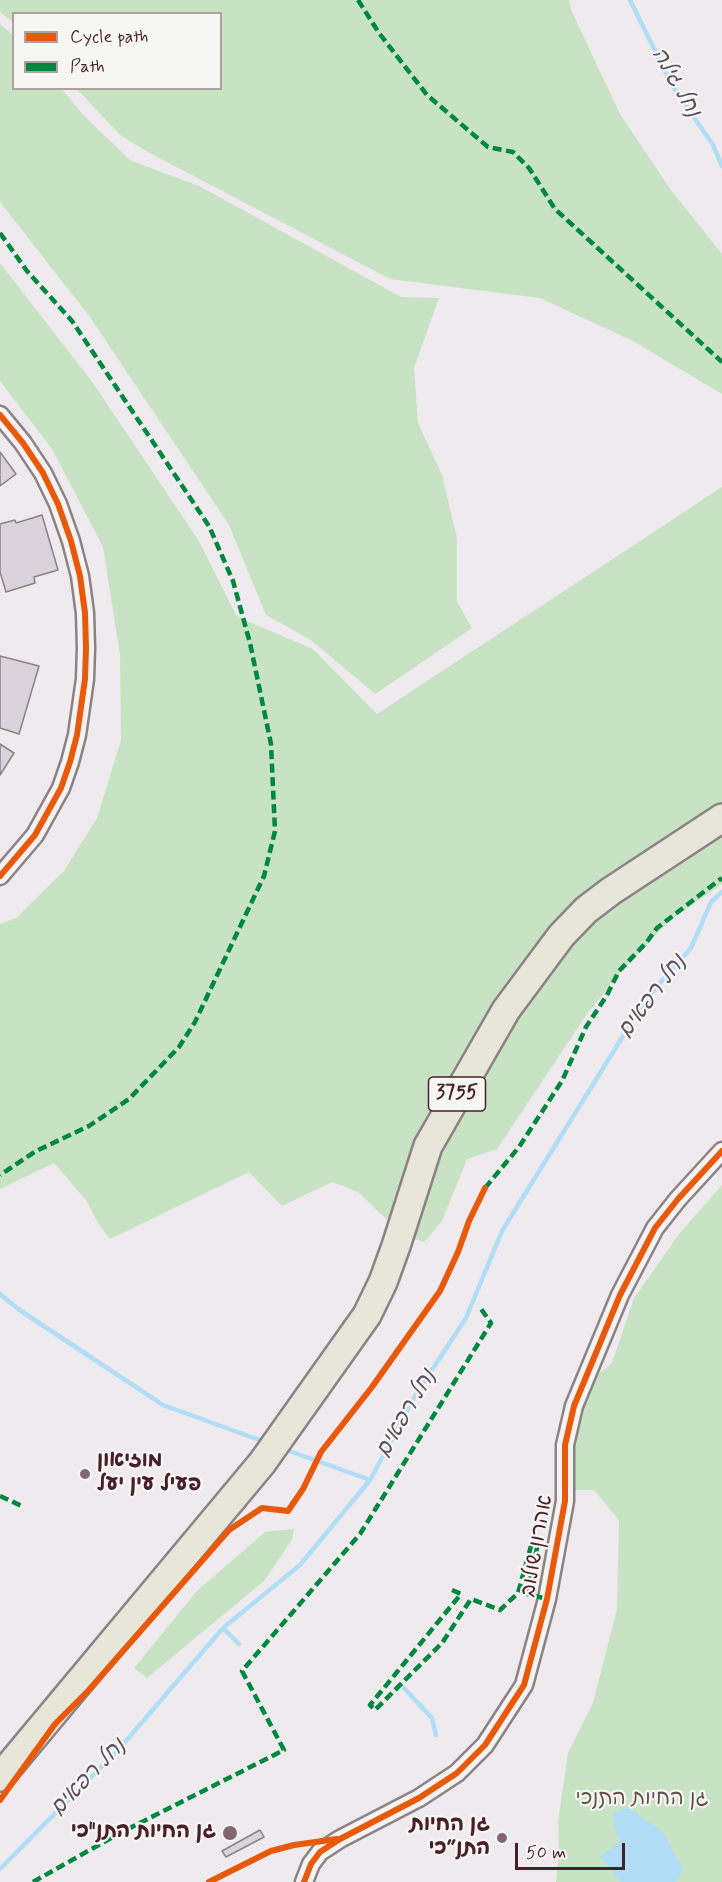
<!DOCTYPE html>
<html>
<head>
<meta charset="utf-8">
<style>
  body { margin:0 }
  #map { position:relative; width:722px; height:1882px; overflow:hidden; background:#eeeaee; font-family:Mynerve,sans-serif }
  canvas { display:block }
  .legend { position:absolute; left:12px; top:12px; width:210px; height:78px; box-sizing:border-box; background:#f6f6f2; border:2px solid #b1a0a2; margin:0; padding:8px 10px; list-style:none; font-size:18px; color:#4a1f2b }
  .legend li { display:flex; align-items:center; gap:12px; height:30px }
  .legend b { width:30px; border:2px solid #b1a0a2 }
  .scale { position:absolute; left:515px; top:1843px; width:110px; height:27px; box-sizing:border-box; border:3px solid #4a1f2b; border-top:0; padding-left:8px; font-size:18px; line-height:21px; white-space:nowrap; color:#4a1f2b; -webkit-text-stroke:4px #f6f6f2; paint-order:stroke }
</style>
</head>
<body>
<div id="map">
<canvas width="722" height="1882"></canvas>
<ul class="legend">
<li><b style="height:8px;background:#e8590c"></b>Cycle path</li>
<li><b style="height:8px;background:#00873e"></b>Path</li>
</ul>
<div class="scale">50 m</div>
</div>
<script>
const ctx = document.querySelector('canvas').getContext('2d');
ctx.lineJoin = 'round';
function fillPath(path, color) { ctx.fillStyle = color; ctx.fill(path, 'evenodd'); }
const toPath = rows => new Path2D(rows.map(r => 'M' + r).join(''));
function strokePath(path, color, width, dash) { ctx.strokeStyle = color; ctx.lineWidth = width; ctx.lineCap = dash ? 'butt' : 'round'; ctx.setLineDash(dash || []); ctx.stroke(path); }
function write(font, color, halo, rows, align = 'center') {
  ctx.font = font + ' Mynerve,"Playpen Sans Hebrew",sans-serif'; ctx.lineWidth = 4.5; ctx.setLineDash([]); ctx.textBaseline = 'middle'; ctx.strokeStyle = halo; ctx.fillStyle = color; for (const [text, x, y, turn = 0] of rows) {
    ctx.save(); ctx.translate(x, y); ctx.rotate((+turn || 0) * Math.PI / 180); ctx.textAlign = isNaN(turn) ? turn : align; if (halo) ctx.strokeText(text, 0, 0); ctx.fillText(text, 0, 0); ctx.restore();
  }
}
fillPath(toPath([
  [0,0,569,0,572,12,620,114,671,190,722,254,722,394,633,341,540,298,390,279,146,151,120,135,77,89,220,88,220,14,14,14,13,22,0,12],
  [0,24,13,35,14,88,62,89,83,115,130,160,201,187,401,297,439,298,414,368,418,423,442,475,457,538,457,602,472,628,375,694,311,640,266,615,229,525,90,317,0,202],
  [0,263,93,383,199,541,236,615,249,622,313,649,377,714,722,487,722,884,669,921,621,972,587,1014,497,1149,467,1159,442,1221,424,1242,402,1234,358,1192,332,1182,282,1206,249,1172,110,1239,98,1223,86,1200,54,1163,0,1189,0,924,16,918,64,871,97,818,121,740,120,655,103,547,52,449,0,381],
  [722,1185,722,1882,556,1882,559,1851,558,1822,568,1753,593,1703,617,1609,619,1520,594,1490,570,1490,573,1448,584,1408,597,1375,612,1363,634,1298,679,1234],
  [294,1529,292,1540,264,1581,147,1678,134,1668,197,1591,265,1532]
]), '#c8e3c4');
fillPath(toPath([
  [629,1807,645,1820,662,1830,683,1869,676,1882,620,1882,600,1856,620,1842,615,1826,613,1813]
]), '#b2ddf7');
strokePath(toPath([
  [630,0,672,85,713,145,722,166],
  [0,1294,21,1311,163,1405,265,1442],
  [284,1449,370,1480],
  [223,1628,239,1644],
  [404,1688,432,1718,436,1735],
  [0,1869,119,1749,223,1628,300,1565,370,1480,415,1396,466,1318,502,1231,646,999,691,948,711,902,722,892]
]), '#b2ddf7', 4.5);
const building = toPath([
  [0,452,16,474,0,486,0,452],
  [42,515,58,570,34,577,35,583,6,592,0,572,0,524,15,520,16,523,42,515],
  [0,656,39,666,19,734,0,728,0,656],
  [0,744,14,753,0,775,0,744],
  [260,1830,264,1837,226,1857,222,1851,260,1830]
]);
fillPath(building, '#dad2dc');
strokePath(building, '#8c8286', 1.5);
const street = toPath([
  [0,415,23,443,43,473,58,504,71,541,80,576,85,613,86,648,85,679,77,735,70,762,61,788,35,835,0,876],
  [304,1882,311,1864,320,1852,340,1839,419,1798,457,1773,485,1745,524,1685,547,1599,565,1501,565,1445,574,1406,620,1295,655,1228,678,1199,722,1151]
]);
const primary = toPath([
  [0,1777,262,1463,367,1315,383,1282,396,1246,428,1146,506,1010,561,936,586,910,611,891,722,818]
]);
strokePath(street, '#8c8286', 21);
strokePath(primary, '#8c8286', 32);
strokePath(street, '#f4f3f2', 16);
strokePath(primary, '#e8e5d9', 27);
strokePath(toPath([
  [358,0,379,33,427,95,488,147,513,152,529,168,555,209,722,362],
  [0,233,27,271,72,321,209,526,233,581,250,643,271,744,275,831,264,876,195,1022,179,1047,129,1099,89,1126,36,1151,0,1175],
  [485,1188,519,1147,562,1081,586,1027,607,995,619,971,646,943,657,928,722,878],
  [0,1496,24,1507],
  [452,1590,461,1594,370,1705,375,1710,442,1643,471,1599,500,1610,518,1593,531,1546,537,1548,527,1594,547,1599],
  [33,1882,120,1833,284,1750,242,1671,360,1534,491,1323,479,1306]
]), '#00873e', 4.5, [9, 4.5]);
strokePath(toPath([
  [0,415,23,443,43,473,58,504,71,541,80,576,85,613,86,648,85,679,77,735,70,762,61,788,35,835,0,876],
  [0,1800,55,1724,88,1691,229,1530,262,1508,288,1511,303,1489,321,1452,372,1387,440,1291,458,1252,469,1221,485,1188],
  [209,1882,271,1851,294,1845,337,1839],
  [304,1882,311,1864,320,1852,340,1839,419,1798,457,1773,485,1745,524,1685,547,1599,565,1501,565,1445,574,1406,620,1295,655,1228,678,1199,722,1151]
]), '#e8590c', 6);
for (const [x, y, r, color] of [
  [85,1474,6,"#83666f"],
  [230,1833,8,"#83666f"],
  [502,1838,6,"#83666f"]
]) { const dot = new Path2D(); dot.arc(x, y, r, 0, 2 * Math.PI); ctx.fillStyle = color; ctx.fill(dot); strokePath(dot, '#f6f6f2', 2); }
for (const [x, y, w] of [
  [457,1094,57]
]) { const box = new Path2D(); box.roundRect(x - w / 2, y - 17, w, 34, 4.5); ctx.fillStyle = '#f6f6f2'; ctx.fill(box); strokePath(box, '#4a1f2b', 1.5); }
write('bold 20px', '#4a1f2b', null, [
  ["3755",457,1094]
]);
write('bold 21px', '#4a1f2b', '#f6f6f2', [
  ["מוזיאון",97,1462,"left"],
  ["פעיל עין יעל",97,1486,"left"],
  ["גן החיות",490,1826],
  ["התנ״כי",490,1850],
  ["גן החיות התנ\"כי",216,1833]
], 'right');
write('21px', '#4a1f2b', '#f6f6f2', [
  ["אהרון שולוב",538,1546,-80]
]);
write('21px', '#624f49', '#f6f6f2', [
  ["גן החיות התנכי",642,1800]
]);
write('italic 22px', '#5e4d5f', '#f6f6f2', [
  ["נחל גילה",675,83,60],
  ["נחל רפאים",653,997,-53],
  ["נחל רפאים",407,1414,-60],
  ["נחל רפאים",89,1778,-46]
]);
</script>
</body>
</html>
